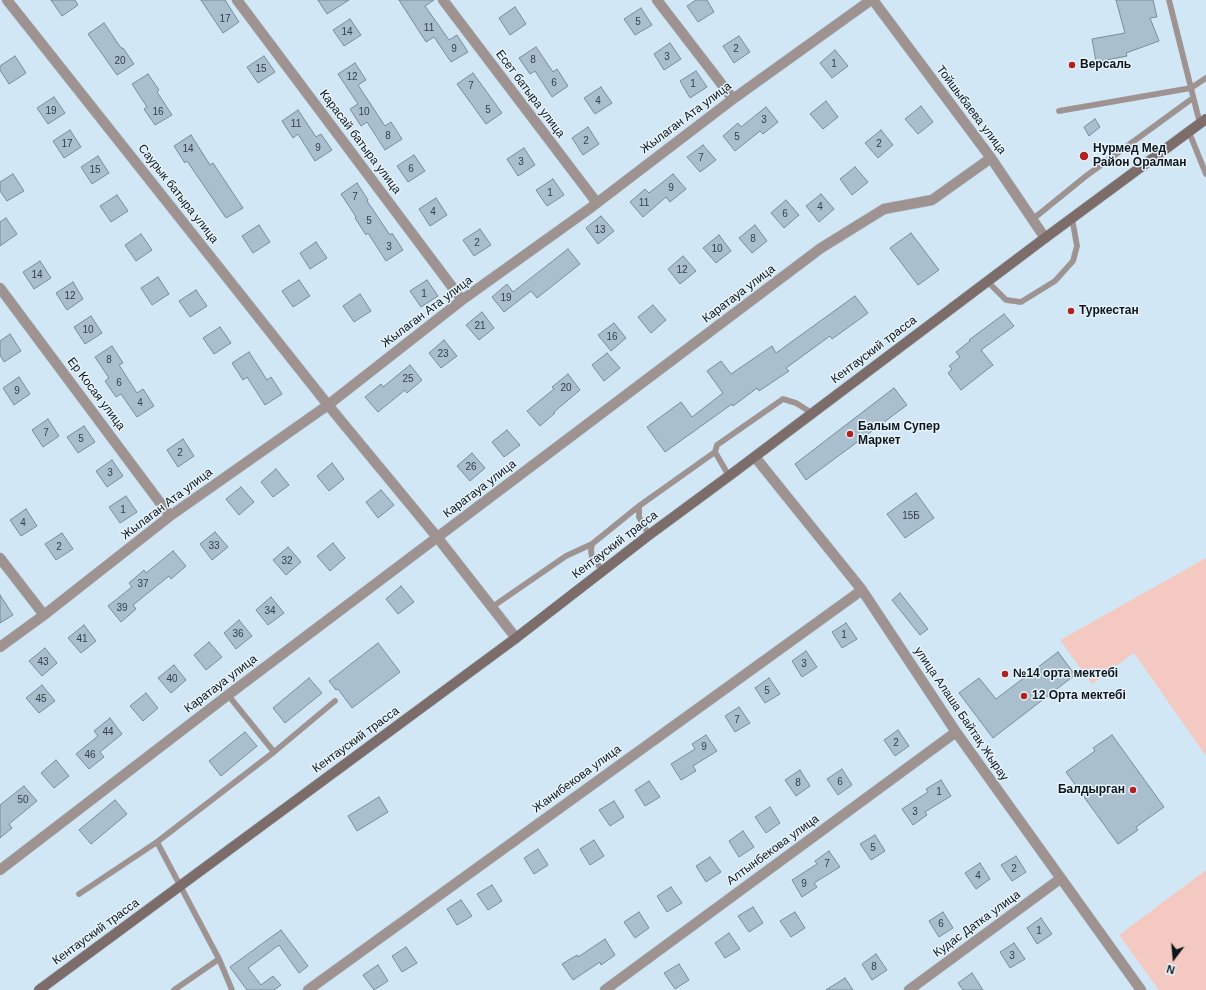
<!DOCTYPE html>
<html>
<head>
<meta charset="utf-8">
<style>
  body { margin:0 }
  #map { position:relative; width:1206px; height:990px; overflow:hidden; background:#d2e7f6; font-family:Helvetica,sans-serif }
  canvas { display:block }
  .north { position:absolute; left:1154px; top:938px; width:40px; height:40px; -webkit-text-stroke:3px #e6f3fc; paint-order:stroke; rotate:196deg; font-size:11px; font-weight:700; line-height:16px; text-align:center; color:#0e161b }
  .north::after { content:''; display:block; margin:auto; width:14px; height:18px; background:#0e161b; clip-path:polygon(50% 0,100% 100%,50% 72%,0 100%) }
</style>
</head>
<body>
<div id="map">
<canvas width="1206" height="990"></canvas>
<div class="north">N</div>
</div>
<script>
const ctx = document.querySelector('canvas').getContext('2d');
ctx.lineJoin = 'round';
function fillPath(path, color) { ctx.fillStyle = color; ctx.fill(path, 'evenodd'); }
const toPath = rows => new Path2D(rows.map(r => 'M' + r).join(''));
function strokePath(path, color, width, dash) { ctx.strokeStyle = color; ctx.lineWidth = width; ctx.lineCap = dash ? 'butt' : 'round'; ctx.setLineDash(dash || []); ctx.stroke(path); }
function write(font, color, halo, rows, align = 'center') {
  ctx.font = font + ' Helvetica,sans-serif'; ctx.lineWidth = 3; ctx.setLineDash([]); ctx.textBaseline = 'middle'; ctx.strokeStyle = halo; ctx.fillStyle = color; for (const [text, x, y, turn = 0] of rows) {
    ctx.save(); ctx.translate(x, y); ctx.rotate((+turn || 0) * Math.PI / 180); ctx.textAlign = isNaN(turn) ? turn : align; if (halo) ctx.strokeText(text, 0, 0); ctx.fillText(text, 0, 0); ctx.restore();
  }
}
fillPath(toPath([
  [1206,558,1206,756,1134,653,1092,684,1060,640],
  [1206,870,1206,990,1159,990,1119,935]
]), '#f4c9c2');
const building = toPath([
  [51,0,75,0,78,5,62,16,51,0],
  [201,0,225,0,239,22,223,33,201,0],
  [318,0,349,0,327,14,318,0],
  [399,0,434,0,425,6,449,40,457,35,468,52,451,62,434,37,426,42,399,0],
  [696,0,707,0,714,12,698,22,687,6,696,0],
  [1116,0,1153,0,1157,17,1150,18,1159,41,1126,53,1127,56,1096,62,1092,39,1125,33,1116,0],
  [515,7,526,24,510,35,499,18,515,7],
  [641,8,652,25,635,35,624,19,641,8],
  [350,19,361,35,344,46,333,30,350,19],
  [104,23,121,48,123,48,134,64,117,75,88,34,104,23],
  [739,36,750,52,734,63,723,46,739,36],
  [670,43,681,59,664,70,654,54,670,43],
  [536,47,553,72,557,69,568,86,552,97,535,71,530,74,519,58,536,47],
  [835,50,848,66,832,78,820,63,835,50],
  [15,56,26,73,9,84,0,70,0,66,15,56],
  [264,56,275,72,258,83,247,67,264,56],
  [355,63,366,80,358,85,385,126,391,122,402,139,385,150,367,122,361,126,350,109,358,104,338,74,355,63],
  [696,71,707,87,690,98,680,81,696,71],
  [473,73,502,113,486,124,457,84,473,73],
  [148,74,159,90,157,92,172,115,155,125,144,109,147,107,132,84,148,74],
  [601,87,612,103,595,114,584,98,601,87],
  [54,97,65,113,48,124,37,108,54,97],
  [826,101,838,117,823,129,810,114,826,101],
  [921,106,933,122,918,134,905,119,921,106],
  [766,107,778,122,763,134,760,131,735,151,723,136,738,123,741,127,766,107],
  [298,110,316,137,321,134,332,150,315,161,298,134,293,138,282,121,298,110],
  [1095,119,1100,127,1089,136,1084,127,1095,119],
  [588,127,599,144,583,155,572,138,588,127],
  [70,130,81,147,64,158,53,141,70,130],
  [881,130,893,145,878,158,865,143,881,130],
  [191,135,210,165,213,163,243,208,226,218,187,161,185,163,174,146,191,135],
  [703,145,716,160,700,172,687,157,703,145],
  [524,148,535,165,518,176,507,159,524,148],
  [414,155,425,171,408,182,397,166,414,155],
  [98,156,109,173,92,184,81,167,98,156],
  [855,167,868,182,852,195,840,179,855,167],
  [13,174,24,191,7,201,0,191,0,182,13,174],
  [673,174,686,189,670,202,666,197,643,217,630,202,645,189,649,193,673,174],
  [553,179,564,195,547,206,536,190,553,179],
  [357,183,368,200,367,201,390,235,392,233,403,250,386,261,368,233,366,235,355,218,356,217,341,194,357,183],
  [821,194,834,209,819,222,806,206,821,194],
  [117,195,128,211,111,222,100,206,117,195],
  [436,198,447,215,430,226,419,209,436,198],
  [786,200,799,215,784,228,771,213,786,200],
  [601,216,614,231,598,244,586,228,601,216],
  [6,218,17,234,0,246,0,222,6,218],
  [259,225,270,242,253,253,242,236,259,225],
  [755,225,767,241,752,253,739,238,755,225],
  [480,229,491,245,474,256,463,240,480,229],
  [911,233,939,270,918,285,890,248,911,233],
  [141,234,152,250,136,261,125,245,141,234],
  [719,235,731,251,716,263,703,248,719,235],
  [316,242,327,258,310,269,300,253,316,242],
  [568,249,580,264,537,298,531,291,504,312,492,297,507,284,513,292,568,249],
  [683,256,696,271,680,284,668,269,683,256],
  [40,261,51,278,34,289,23,272,40,261],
  [158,277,169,294,152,305,141,288,158,277],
  [299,280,310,296,293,307,282,291,299,280],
  [427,280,438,296,421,307,410,291,427,280],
  [73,282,83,299,67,310,56,293,73,282],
  [196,290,207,306,190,317,179,301,196,290],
  [360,294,371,311,354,322,343,306,360,294],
  [855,296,868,313,832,339,830,336,786,368,789,371,759,391,757,388,733,406,732,404,665,452,647,427,681,402,692,417,723,393,707,371,721,361,731,374,772,346,776,353,855,296],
  [653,305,666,320,651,333,638,317,653,305],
  [482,312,494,328,479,340,466,325,482,312],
  [1004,314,1014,326,981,350,993,365,961,390,948,373,952,369,949,366,960,357,956,352,970,341,969,340,1004,314],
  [91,316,102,333,85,344,74,327,91,316],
  [614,323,626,338,611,351,598,335,614,323],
  [220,327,231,343,214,354,203,338,220,327],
  [10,334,21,351,4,362,0,355,0,341,10,334],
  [444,340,457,356,441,368,429,353,444,340],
  [112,346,123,363,119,365,137,393,143,389,154,406,137,417,121,394,116,397,105,381,109,378,95,357,112,346],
  [249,352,267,380,271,377,282,394,265,405,247,377,243,380,232,363,249,352],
  [607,353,620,368,604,381,592,365,607,353],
  [410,365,422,380,407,393,405,390,378,412,365,397,381,384,383,387,410,365],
  [568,374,580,390,554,412,555,413,540,426,527,411,554,389,552,387,568,374],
  [19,377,30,394,14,405,3,388,19,377],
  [894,388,907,405,806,480,795,464,894,388],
  [48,419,59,436,43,447,32,430,48,419],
  [84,426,95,442,78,453,67,437,84,426],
  [507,430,520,445,504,457,492,442,507,430],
  [183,439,194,456,178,467,167,450,183,439],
  [472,453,485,468,470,481,457,466,472,453],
  [112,460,123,476,107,487,96,471,112,460],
  [332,463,344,479,329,491,317,476,332,463],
  [276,469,289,485,273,497,261,482,276,469],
  [241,487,254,502,239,515,226,499,241,487],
  [381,490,394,505,378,518,366,502,381,490],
  [916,493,934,518,905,538,887,514,916,493],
  [126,496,137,512,120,523,109,507,126,496],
  [26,509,37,526,21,536,10,520,26,509],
  [215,532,228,547,212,560,200,544,215,532],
  [62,533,73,549,56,560,45,544,62,533],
  [333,543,345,558,330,571,317,556,333,543],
  [288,547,301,562,286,575,273,560,288,547],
  [173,551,186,566,171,579,169,576,133,605,136,609,121,622,108,606,132,587,129,583,144,570,146,573,173,551],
  [401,586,414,602,398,614,386,599,401,586],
  [900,593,928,629,920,635,892,600,900,593],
  [0,595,13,615,0,623,0,595],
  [271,597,284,613,268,625,256,610,271,597],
  [239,620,252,636,236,649,224,633,239,620],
  [846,623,857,639,842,648,832,632,846,623],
  [84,625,96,641,81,653,68,638,84,625],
  [209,642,222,657,206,670,194,655,209,642],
  [378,643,400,672,352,708,338,689,336,690,329,681,378,643],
  [45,648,57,663,42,676,29,661,45,648],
  [806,651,817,667,802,677,792,661,806,651],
  [1058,652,1075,675,993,738,959,693,979,678,996,699,1058,652],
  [174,665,186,680,171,693,158,678,174,665],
  [309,678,322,693,285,723,273,708,309,678],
  [769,678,780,694,765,703,755,688,769,678],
  [42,685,55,701,39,713,26,698,42,685],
  [146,693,158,708,143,721,130,706,146,693],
  [739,707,750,723,735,732,725,716,739,707],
  [110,718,122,734,100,752,104,757,89,769,76,754,98,736,94,731,110,718],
  [898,730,909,746,895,756,884,740,898,730],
  [245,732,257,746,221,776,209,761,245,732],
  [706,735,717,751,693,766,696,771,681,780,671,764,695,749,692,744,706,735],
  [1112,735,1164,807,1136,827,1138,830,1118,844,1066,772,1095,751,1093,748,1112,735],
  [56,760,69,776,54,788,41,773,56,760],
  [842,769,852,785,838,795,827,779,842,769],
  [800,770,810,786,796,796,785,780,800,770],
  [941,780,951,796,925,812,927,815,913,825,902,809,928,792,926,789,941,780],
  [649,781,660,797,645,806,635,790,649,781],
  [24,786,37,801,9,824,12,828,0,838,0,805,24,786],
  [379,797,388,812,357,831,348,816,379,797],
  [115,800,127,814,91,844,79,830,115,800],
  [614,801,624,817,610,826,599,810,614,801],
  [770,807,780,823,766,833,755,817,770,807],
  [743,831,754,847,739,857,729,841,743,831],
  [875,835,885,851,871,860,860,844,875,835],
  [594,840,604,856,590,865,580,849,594,840],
  [538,849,548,865,534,874,524,858,538,849],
  [829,851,840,867,814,883,817,887,802,897,792,880,817,864,815,861,829,851],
  [1016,856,1026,872,1012,881,1001,865,1016,856],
  [710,857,721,872,706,882,696,866,710,857],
  [980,863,990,879,976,889,965,873,980,863],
  [492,885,502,901,488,910,477,894,492,885],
  [671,887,682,903,667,912,657,896,671,887],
  [461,900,472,916,457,925,447,909,461,900],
  [753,907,763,923,749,932,738,916,753,907],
  [639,912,649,928,635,938,624,922,639,912],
  [795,912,805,928,791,937,780,921,795,912],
  [943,912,953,928,939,937,929,921,943,912],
  [1041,918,1052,934,1037,944,1027,928,1041,918],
  [281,930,308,966,299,973,279,945,248,968,261,985,273,976,281,985,274,990,247,990,230,967,281,930],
  [729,933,740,949,725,958,715,943,729,933],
  [605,939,615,955,601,965,600,962,573,980,562,964,577,955,578,957,605,939],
  [1014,943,1025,959,1010,968,1000,952,1014,943],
  [406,947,417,963,402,972,392,956,406,947],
  [876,954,887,970,872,980,862,964,876,954],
  [679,964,689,980,675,989,664,973,679,964],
  [378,965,388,981,374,990,363,975,378,965],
  [972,973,983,990,963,990,958,983,972,973],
  [845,978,853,990,826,990,845,978]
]);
fillPath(building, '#aabfcd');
strokePath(building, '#788c99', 1);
const service = toPath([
  [1169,0,1200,124],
  [1059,111,1191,88,1206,78],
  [1189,132,1206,174],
  [1033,219,1086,176,1193,98],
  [987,281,1006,300,1021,302,1055,281,1073,261,1077,246,1072,218],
  [729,476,715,452,717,445,783,399,796,403,812,413],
  [639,506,639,517,649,535],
  [592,544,591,551,592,557,603,571],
  [492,607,566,556,592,544,639,506,715,452],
  [228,695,274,752],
  [157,842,219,959,232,990],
  [79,894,157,842,274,752,335,701],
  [174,990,219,959]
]);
const minor = toPath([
  [7,0,328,405,437,537,516,638],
  [237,0,462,300],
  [443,0,597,203],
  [657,0,733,99],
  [873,0,991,158,1045,238],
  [0,288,170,516],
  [755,457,862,590,956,732,1141,990],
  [0,558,44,615],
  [0,647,44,615,170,516,328,405,462,300,589,209,733,99,871,0],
  [0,870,228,695,821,248,884,209,932,200,991,158],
  [308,990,862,590],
  [605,990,956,732],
  [909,990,1060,879]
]);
const secondary = toPath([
  [39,990,516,638,649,535,729,476,1045,238,1206,119]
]);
strokePath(service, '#afc1cf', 6);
strokePath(minor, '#afc1cf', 11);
strokePath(secondary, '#afc1cf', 11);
strokePath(service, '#9e9391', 5.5);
strokePath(minor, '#9e9391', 10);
strokePath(secondary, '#7c6c6a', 10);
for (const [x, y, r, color] of [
  [1072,65,4,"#b2221c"],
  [1084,156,5,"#b2221c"],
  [1071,311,4,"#b2221c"],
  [850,434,4,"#b2221c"],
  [1005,674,4,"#b2221c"],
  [1024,696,4,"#b2221c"],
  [1133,790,4,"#b2221c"]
]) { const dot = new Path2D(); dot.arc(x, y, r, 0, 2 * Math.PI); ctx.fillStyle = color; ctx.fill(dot); strokePath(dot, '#e6f3fc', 1.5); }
write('10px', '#354048', null, [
  ["17",225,19],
  ["5",638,22],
  ["11",429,28],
  ["14",347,32],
  ["9",454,49],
  ["2",736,49],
  ["3",667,57],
  ["8",533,60],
  ["20",120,61],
  ["1",834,64],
  ["15",261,69],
  ["12",352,77],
  ["6",554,83],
  ["1",693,84],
  ["7",471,86],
  ["4",598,101],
  ["5",488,110],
  ["19",51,111],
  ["16",158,112],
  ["10",364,112],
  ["3",764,120],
  ["11",296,124],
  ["8",388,136],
  ["5",737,137],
  ["2",586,141],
  ["17",67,144],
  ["2",879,144],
  ["9",318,148],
  ["14",188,149],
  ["7",701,158],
  ["3",521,162],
  ["6",411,169],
  ["15",95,170],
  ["9",671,188],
  ["1",550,193],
  ["7",355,197],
  ["11",644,203],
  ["4",820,207],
  ["4",433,212],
  ["6",785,214],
  ["5",369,221],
  ["13",600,230],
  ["8",753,239],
  ["2",477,243],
  ["3",389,247],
  ["10",717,249],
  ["12",682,270],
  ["14",37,275],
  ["1",424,294],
  ["12",70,296],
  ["19",506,298],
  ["21",480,326],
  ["10",88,330],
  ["16",612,337],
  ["23",443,354],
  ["8",109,360],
  ["25",408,379],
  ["6",119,383],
  ["20",566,388],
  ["9",17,391],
  ["4",140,403],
  ["7",46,433],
  ["5",81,439],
  ["2",180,453],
  ["26",471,467],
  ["3",110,473],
  ["1",123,510],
  ["15Б",911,516],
  ["4",23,523],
  ["33",214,546],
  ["2",59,547],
  ["32",287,561],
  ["37",143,584],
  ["39",122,608],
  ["34",270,611],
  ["36",238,634],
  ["1",844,635],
  ["41",82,639],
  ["43",43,662],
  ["3",804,664],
  ["40",172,679],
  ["5",767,691],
  ["45",41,699],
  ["7",737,720],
  ["44",108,732],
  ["2",896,743],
  ["9",704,747],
  ["46",90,755],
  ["6",840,782],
  ["8",798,783],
  ["1",939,792],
  ["50",23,800],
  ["3",915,812],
  ["5",873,848],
  ["7",827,864],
  ["2",1014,869],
  ["4",978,876],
  ["9",804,884],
  ["6",941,924],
  ["1",1039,931],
  ["3",1012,956],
  ["8",874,967]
]);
write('bold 12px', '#0e161b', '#e6f3fc', [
  ["Версаль",1080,65],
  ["Нурмед Мед",1093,149],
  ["Район Оралман",1093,163],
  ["Туркестан",1079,311],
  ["Балым Супер",858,427],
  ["Маркет",858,441],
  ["№14 орта мектебі",1013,674],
  ["12 Орта мектебі",1032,696],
  ["Балдырган",1125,790,"right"]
], 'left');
write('12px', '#0e161b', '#e6f3fc', [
  ["Есет батыра улица",530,94,53],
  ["Тойшыбаева улица",971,110,53],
  ["Жылаган Ата улица",686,118,-37],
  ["Карасай батыра улица",360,142,53],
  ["Саурык батыра улица",178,194,52],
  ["Каратауа улица",739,294,-37],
  ["Жылаган Ата улица",427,312,-37],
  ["Кентауский трасса",874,350,-37],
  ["Ер Косая улица",96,394,53],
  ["Каратауа улица",480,489,-37],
  ["Жылаган Ата улица",167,504,-37],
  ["Кентауский трасса",615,545,-37],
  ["Каратауа улица",221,684,-37],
  ["улица Алаша Байтақ Жырау",961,714,56],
  ["Кентауский трасса",356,740,-36],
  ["Жанибекова улица",577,779,-36],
  ["Алтынбекова улица",773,850,-36],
  ["Кудас Датка улица",977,924,-36],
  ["Кентауский трасса",96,932,-36]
]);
</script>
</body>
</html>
